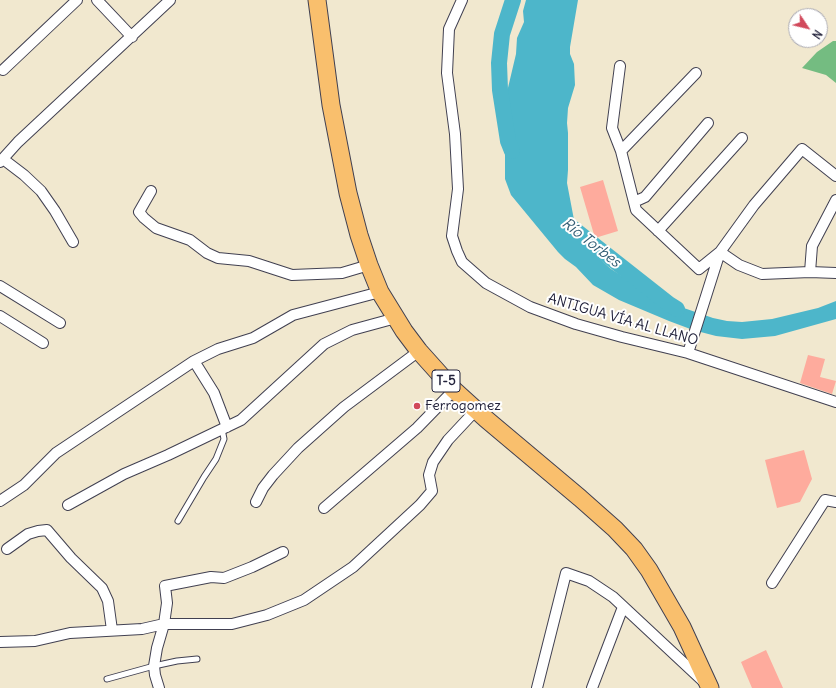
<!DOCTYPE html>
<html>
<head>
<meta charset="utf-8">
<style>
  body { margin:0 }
  #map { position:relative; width:836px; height:688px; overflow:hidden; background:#f1e8cf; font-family:Delius,sans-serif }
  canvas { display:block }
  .north { position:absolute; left:788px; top:8px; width:40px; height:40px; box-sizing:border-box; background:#fff; border:1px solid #a7a7b1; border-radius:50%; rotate:125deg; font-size:11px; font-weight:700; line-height:16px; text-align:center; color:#22223b }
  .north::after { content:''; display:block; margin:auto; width:14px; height:18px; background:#d1495b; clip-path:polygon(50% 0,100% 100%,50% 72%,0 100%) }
</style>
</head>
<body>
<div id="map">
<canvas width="836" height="688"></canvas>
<div class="north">N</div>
</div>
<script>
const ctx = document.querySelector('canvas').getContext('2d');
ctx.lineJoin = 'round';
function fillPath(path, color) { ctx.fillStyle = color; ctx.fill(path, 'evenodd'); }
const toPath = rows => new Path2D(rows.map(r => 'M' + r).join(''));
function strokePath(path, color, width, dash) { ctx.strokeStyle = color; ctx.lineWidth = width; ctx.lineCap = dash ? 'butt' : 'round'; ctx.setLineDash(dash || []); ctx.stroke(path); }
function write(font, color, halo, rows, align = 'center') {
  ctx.font = font + ' Delius,sans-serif'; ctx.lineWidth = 4; ctx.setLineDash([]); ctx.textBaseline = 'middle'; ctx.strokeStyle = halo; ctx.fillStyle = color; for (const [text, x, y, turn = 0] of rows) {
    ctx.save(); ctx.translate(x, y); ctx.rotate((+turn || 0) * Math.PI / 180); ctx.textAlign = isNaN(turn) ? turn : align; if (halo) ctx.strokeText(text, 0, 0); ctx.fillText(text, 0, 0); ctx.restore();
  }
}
fillPath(toPath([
  [833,41,836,41,836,83,826,75,802,68,817,52]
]), '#74bc81');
fillPath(toPath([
  [526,0,578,0,570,47,570,54,574,64,575,85,568,108,567,123,568,133,568,170,567,183,575,225,593,253,611,269,644,290,675,305,713,318,727,321,742,322,772,319,818,308,836,301,836,319,775,336,742,339,716,336,693,330,669,321,619,300,593,285,576,267,565,259,558,252,511,195,505,179,505,141,508,110,507,92,516,54,517,38,524,22,523,11]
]), '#4db6ca');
strokePath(toPath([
  [512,151,508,141,500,90,499,63,502,34,513,0],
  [566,223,669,304,677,309]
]), '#4db6ca', 16);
fillPath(toPath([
  [603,180,618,231,595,238,580,187],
  [808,355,825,359,820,377,836,381,832,394,800,383],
  [804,450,812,479,800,502,777,508,765,460],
  [766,650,783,688,752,688,741,662]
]), '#feab9d');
const service = toPath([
  [178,521,204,477,216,459,224,439,222,429],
  [107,679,154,666,177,661,197,659]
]);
const minor = toPath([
  [97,0,132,37],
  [462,0,449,29,447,73,455,134,458,189,452,236,457,251,462,262,486,283,530,307,576,324,622,337,688,353,836,402],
  [620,66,612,128,621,151,636,210,699,269,720,252,754,205,802,149,836,176],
  [3,70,77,0],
  [621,151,696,73],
  [3,159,24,175,41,191,55,211,73,242],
  [0,162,18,142,170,0],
  [151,191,139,212,144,218,156,228,190,240,207,253,218,258,249,261,292,275,342,273,369,265],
  [634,202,645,197,708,123],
  [658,231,742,138],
  [810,272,812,246,836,200],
  [0,286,60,323],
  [0,316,43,343],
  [688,353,720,252,739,265,762,274,810,272,836,273],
  [194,361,214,393,227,427],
  [0,501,24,485,56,453,194,361,218,349,253,338,293,315,380,292],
  [256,502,263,488,273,475,298,448,344,407,419,351],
  [68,505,124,474,168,455,241,420,324,344,352,330,396,318],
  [324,508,417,428,454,390],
  [7,549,28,534,38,531,47,530,71,558,102,588,108,601,112,630],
  [772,583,825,500,836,502],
  [0,642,35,641,70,633,142,629,164,624,232,624,267,615,304,600,353,567,420,505,432,491,429,475,433,462,448,440,476,410],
  [159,688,155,675,154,666,157,648,164,624,167,603,165,586,211,577,224,578,252,567,283,552],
  [537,688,566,573,589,581,613,597,703,681],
  [592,688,623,607]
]);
const trunk = toPath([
  [317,0,331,105,348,193,359,235,369,265,380,292,404,331,419,351,454,390,486,419,580,498,615,529,634,549,649,570,682,627,710,688]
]);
strokePath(service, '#414051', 7);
strokePath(minor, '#414051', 12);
strokePath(trunk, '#414051', 19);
strokePath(service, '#fff', 5);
strokePath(minor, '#fff', 10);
strokePath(trunk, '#f9bf6d', 17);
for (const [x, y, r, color] of [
  [417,406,4,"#d1495b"]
]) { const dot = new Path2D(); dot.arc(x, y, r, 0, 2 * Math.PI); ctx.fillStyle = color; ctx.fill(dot); strokePath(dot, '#fff', 1.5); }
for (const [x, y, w] of [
  [446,381,28]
]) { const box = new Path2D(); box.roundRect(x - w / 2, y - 11, w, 22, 3); ctx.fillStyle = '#fff'; ctx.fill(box); strokePath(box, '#22223b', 1); }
write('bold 13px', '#22223b', null, [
  ["T-5",446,381]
]);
write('14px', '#22223b', '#fff', [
  ["ANTIGUA VÍA AL LLANO",623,320,16]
]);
write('14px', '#22223b', '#fff', [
  ["Ferrogomez",425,406]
], 'left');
write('italic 15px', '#335d74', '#fff', [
  ["Río Torbes",591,243,38]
]);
</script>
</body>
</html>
